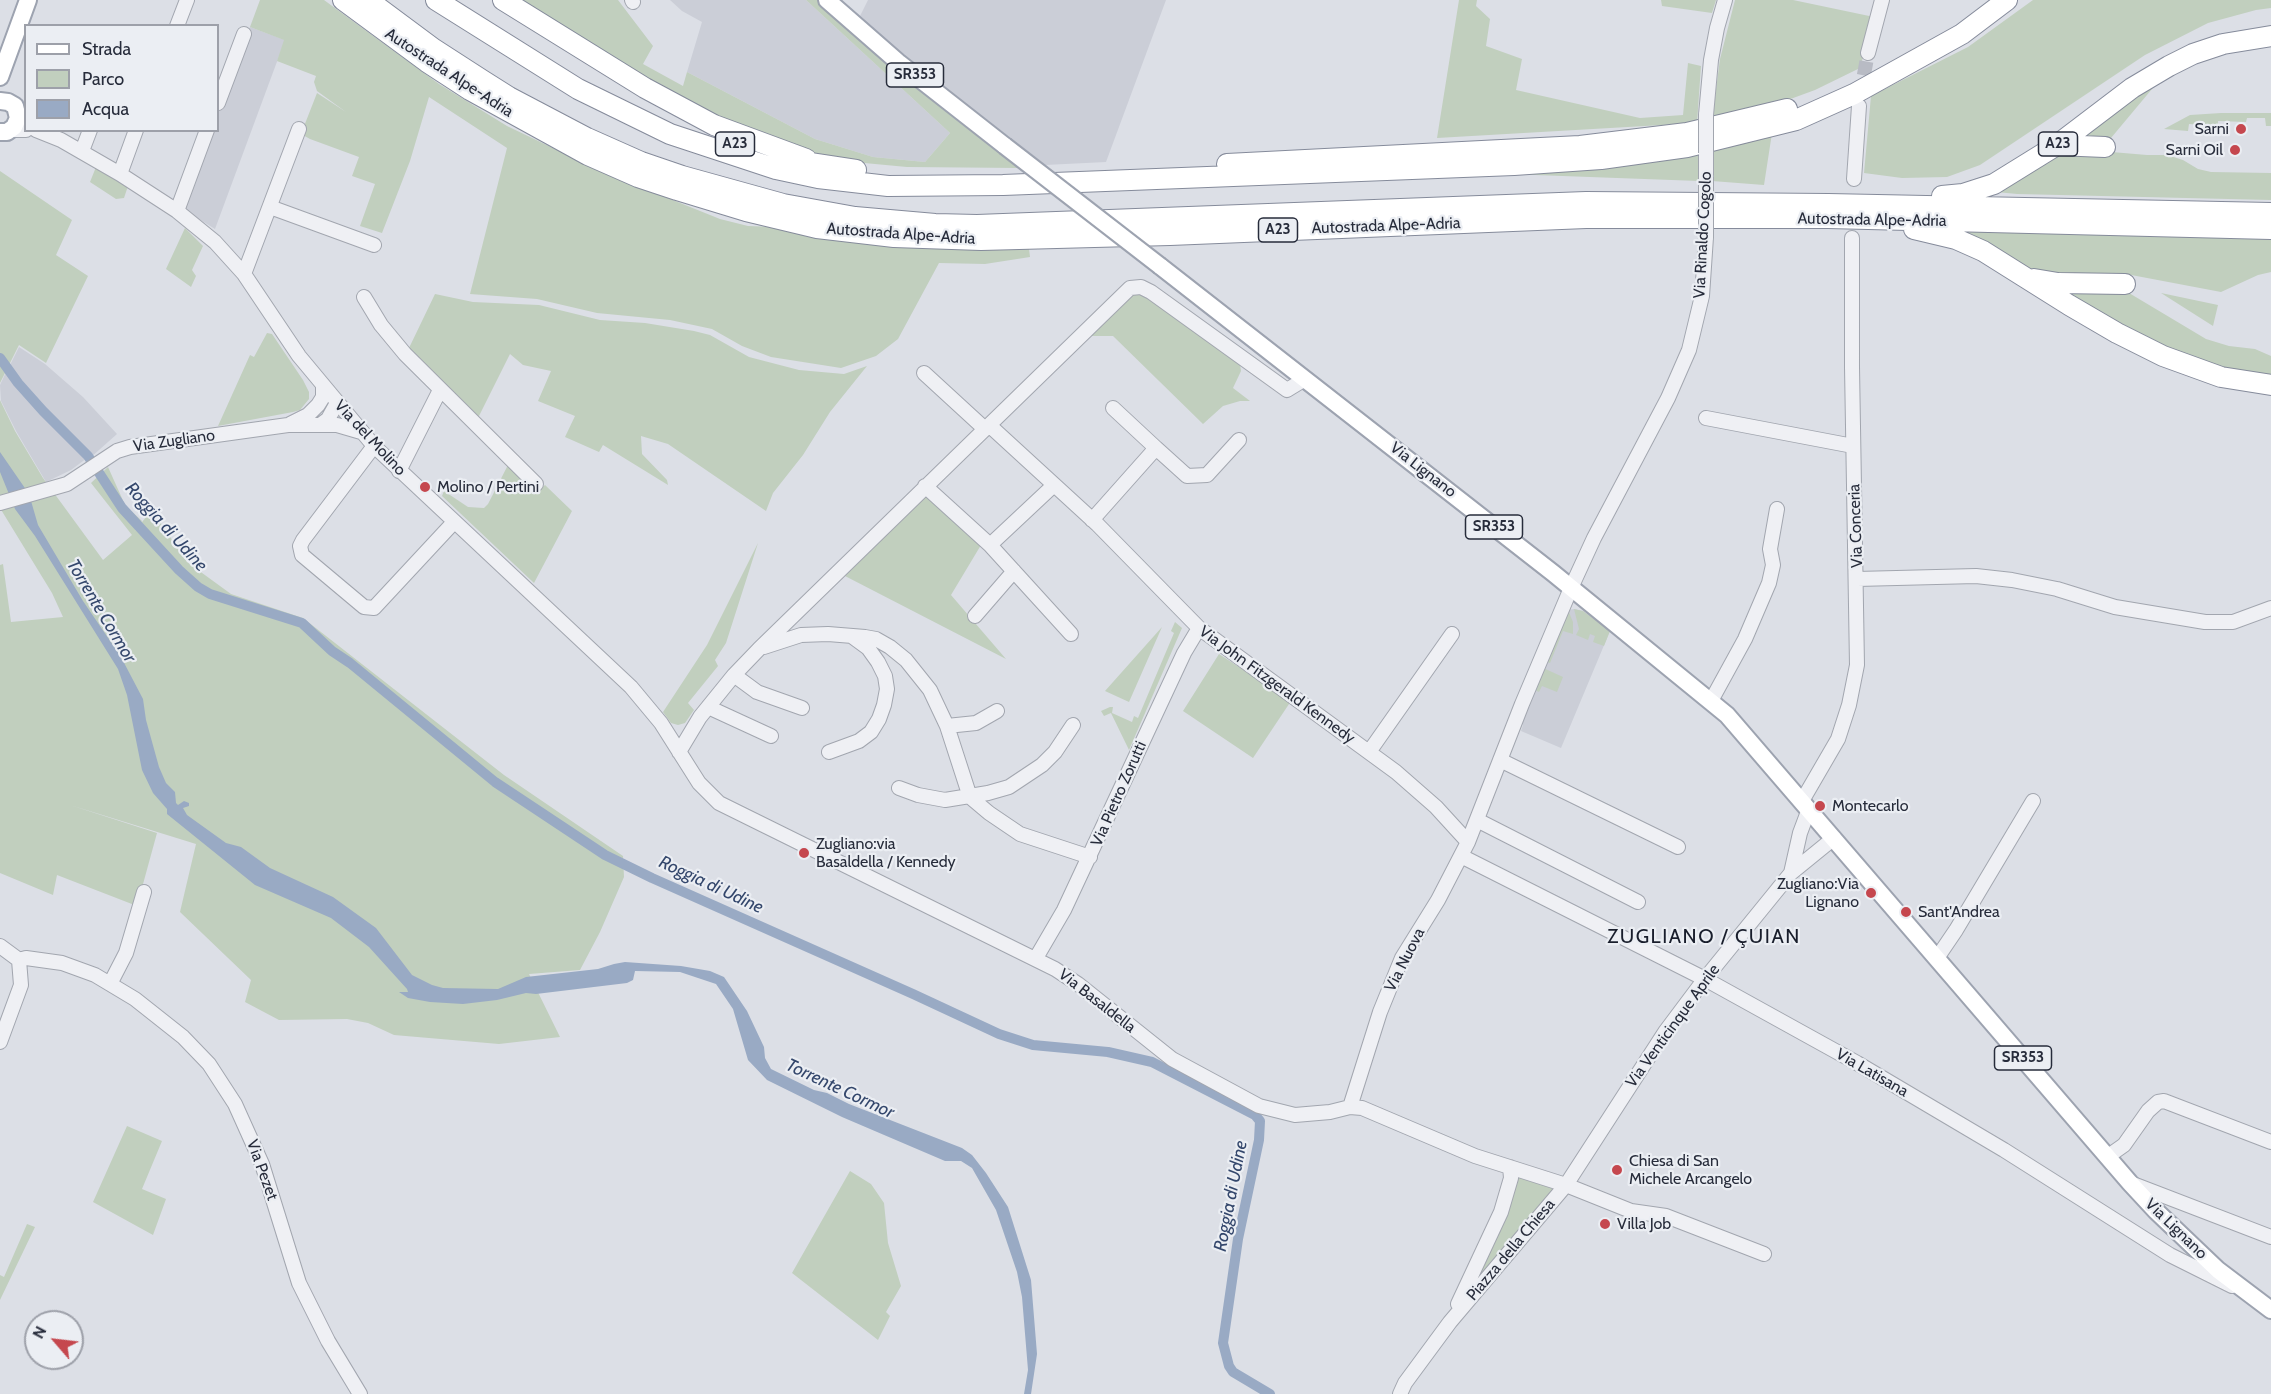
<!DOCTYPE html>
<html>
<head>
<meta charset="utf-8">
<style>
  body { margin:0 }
  #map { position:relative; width:2271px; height:1394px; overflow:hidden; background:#dcdfe6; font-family:Cabin,sans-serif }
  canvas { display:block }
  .legend { position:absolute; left:24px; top:24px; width:195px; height:108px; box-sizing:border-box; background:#ebeef3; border:2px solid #9da0a9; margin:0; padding:8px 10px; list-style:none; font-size:18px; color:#272c3b }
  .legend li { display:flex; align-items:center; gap:12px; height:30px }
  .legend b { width:30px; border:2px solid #9da0a9 }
  .north { position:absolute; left:24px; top:1310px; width:60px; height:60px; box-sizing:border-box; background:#ebeef3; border:2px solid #9da0a9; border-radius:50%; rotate:298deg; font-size:16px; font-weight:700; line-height:24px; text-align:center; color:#272c3b }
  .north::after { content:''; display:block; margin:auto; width:21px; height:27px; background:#c5474e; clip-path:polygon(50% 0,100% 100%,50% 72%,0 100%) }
</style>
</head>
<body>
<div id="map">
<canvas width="2271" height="1394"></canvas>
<ul class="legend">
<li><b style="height:8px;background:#fff"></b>Strada</li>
<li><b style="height:16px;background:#c1cfbe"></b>Parco</li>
<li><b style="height:16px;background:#99aac4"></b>Acqua</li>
</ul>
<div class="north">N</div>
</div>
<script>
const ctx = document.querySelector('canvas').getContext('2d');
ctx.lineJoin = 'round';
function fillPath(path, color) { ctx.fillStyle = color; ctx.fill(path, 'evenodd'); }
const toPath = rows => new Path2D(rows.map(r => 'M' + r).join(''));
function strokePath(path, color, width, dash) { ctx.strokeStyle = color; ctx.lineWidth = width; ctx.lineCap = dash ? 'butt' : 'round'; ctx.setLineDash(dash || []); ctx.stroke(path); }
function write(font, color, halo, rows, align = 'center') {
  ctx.font = font + ' Cabin,sans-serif'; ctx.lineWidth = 4.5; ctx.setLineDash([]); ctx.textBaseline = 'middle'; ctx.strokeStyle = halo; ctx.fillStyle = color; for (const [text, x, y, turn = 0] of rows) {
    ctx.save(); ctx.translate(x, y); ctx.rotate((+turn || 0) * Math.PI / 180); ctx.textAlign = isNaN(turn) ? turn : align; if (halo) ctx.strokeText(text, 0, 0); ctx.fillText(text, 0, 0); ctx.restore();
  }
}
fillPath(toPath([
  [670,0,806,0,950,133,925,162,873,157,815,139,687,72,702,22,682,11],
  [868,0,1166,0,1106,162,1045,165,858,20],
  [250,27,285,40,215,229,181,208,210,131,218,130,218,112],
  [19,347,45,364,83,397,117,434,90,458,20,382,9,367],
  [7,370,45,416,87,458,71,470,46,482,16,431,1,401,0,385],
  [1574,609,1583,611,1610,631,1561,748,1521,731,1523,725,1521,722,1568,610]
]), '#cbced7');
fillPath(toPath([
  [260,0,324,0,439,84,507,126,603,172,720,219,748,226,776,227,936,248,1029,249,1030,257,985,264,939,263,898,339,876,356,841,368,771,357,742,346,712,329,670,320,597,313,537,299,470,294,507,148,429,97,410,161,382,233,360,226,375,184,352,176,359,157,310,139,301,134,317,93,346,112,317,91,314,82,316,76,277,61,284,40,250,27],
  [515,0,618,0,653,46,643,64,683,86,687,72,815,139,873,157,925,162,950,133,806,0,817,0,892,65,1020,168,907,167,843,161,801,151,728,126],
  [1459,0,1477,0,1476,6,1490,19,1486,46,1522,59,1516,90,1640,118,1683,115,1688,63,1701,66,1697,123,1437,138],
  [1661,0,1716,0,1712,13,1662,6],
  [1735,0,1793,0,1874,17,1860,68,1815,90,1785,101,1712,120,1720,59],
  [2033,0,2271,0,2271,8,2256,10,2208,23,2145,55,1980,165,1947,177,1902,178,1864,173,1871,96,1968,47],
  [2162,77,2111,138,2080,137],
  [2221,113,2271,113,2271,126,2266,126,2265,118,2247,118,2246,122,2218,121,2218,126,2189,124,2188,131,2164,129,2190,115],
  [1772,133,1764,185,1712,181,1714,148],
  [2088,150,2147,155,2167,155,2183,160,2198,169,2211,172,2271,173,2271,200,2017,194,1986,191,2047,155],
  [1699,153,1699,181,1508,174,1608,168],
  [96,167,128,186,124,198,116,199,90,182],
  [0,171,72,220,56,255,88,276,46,363,19,345,0,383],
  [185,228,203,246,192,270,196,276,191,287,166,269],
  [1966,231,2271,234,2271,272,2258,275,2221,292,2126,274,2087,277,2038,271,2028,268,1966,234],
  [2124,290,2206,339,2229,346,2255,349,2271,356,2271,377,2216,367,2164,349,2067,293,2068,291],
  [1133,292,1143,295,1240,364,1241,371,1233,388,1250,401,1240,401,1223,406,1203,424,1113,336,1086,336],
  [2161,293,2218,305,2213,326],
  [435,294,473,302,539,305,600,320,645,323,694,331,710,335,749,357,799,370,844,374,867,366,830,412,803,455,773,493,766,511,668,444,641,436,642,454,667,480,668,485,603,445,599,452,565,437,575,416,538,401,551,371,523,365,510,354,478,418,409,348],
  [267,333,272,334,303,380,309,392,309,399,300,410,293,412,218,426,250,355,254,357],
  [0,400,15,431,43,478,103,560,132,535,91,483,108,467,125,505,142,521,133,533,152,510,187,562,231,594,303,618,504,775,623,856,624,877,600,932,580,970,529,974,560,1037,499,1044,394,1035,368,1023,347,1019,279,1020,245,1002,251,980,180,912,196,844,70,805,157,833,137,906,57,875,53,895,0,873,0,565,3,564,11,622,63,617,52,593,0,508],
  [509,463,524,478,525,488,537,492,545,485,572,511,534,583,442,496,444,491,468,507,484,508,488,504],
  [925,496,981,545,951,595,1006,659,845,576],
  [758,543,726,643,715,660,718,666,688,703,694,710,685,723,678,725,671,723,663,712,707,645],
  [1574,609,1583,611,1610,631,1604,646,1593,642,1595,636,1590,634,1588,640,1576,635,1579,629],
  [1568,610,1573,622,1573,634,1563,631,1550,663,1544,661],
  [1175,622,1182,628,1129,750,1111,713,1104,716,1101,711,1110,707,1113,707,1112,713,1132,722,1134,716,1138,718,1174,633,1171,631],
  [1162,627,1129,702,1105,691],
  [1219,654,1291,701,1253,758,1183,711],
  [1541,667,1563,677,1557,692,1542,686,1539,692,1532,689],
  [127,1126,162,1141,142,1189,166,1199,153,1235,93,1202],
  [1510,1167,1566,1185,1450,1322,1501,1212],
  [850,1171,871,1184,884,1203,888,1243,901,1286,886,1312,890,1316,878,1340,792,1273],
  [27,1224,35,1227,0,1300,0,1275,4,1277]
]), '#c1cfbe');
fillPath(toPath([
  [0,452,29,494,38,525,83,601,121,657,143,699,146,720,159,767,166,783,175,792,176,803,178,805,184,801,189,803,189,806,183,808,187,815,226,843,241,847,270,868,333,897,376,928,412,975,432,985,443,988,498,989,526,977,598,969,614,964,625,962,681,966,710,971,724,977,747,1011,764,1047,765,1058,771,1069,814,1090,827,1093,849,1104,962,1148,972,1155,986,1173,1008,1207,1031,1280,1037,1354,1031,1394,1024,1394,1028,1370,1022,1297,1017,1272,996,1210,972,1168,961,1161,945,1161,842,1117,767,1080,748,1060,733,1009,716,984,680,972,635,971,633,980,627,983,536,994,526,993,497,1000,463,1004,430,1002,408,998,399,992,408,992,407,989,369,947,331,918,255,885,167,814,167,809,153,793,142,770,127,695,118,669,35,536,15,509,0,472]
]), '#99aac4');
strokePath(toPath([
  [0,358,18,383,43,411,88,456,122,508,179,570,198,587,210,594,302,623,332,651,350,663,495,782,605,855,652,878,913,994,999,1034,1033,1045,1108,1052,1152,1062,1255,1115,1260,1121,1259,1140,1238,1239,1223,1343,1229,1366,1233,1372,1270,1394]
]), '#99aac4', 10);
strokePath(toPath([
  [1860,96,1868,53]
]), '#b8bbc4', 14, [14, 7]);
const minor = toPath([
  [632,0,633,2],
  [177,26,187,0],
  [1868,53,1882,0],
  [218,103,244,34],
  [1706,115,1711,60,1717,28,1725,0],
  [10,130,26,130],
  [36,130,61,140,120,174,177,211,215,242,244,274,299,356,374,446,631,687,661,723,699,783,719,803,1055,969,1078,984,1172,1059,1259,1106,1295,1115,1330,1112,1350,1107,1362,1108,1475,1156,1566,1185,1631,1211,1666,1216,1764,1254],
  [82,151,90,130],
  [120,174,136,130],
  [1854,179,1859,106],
  [1706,183,1706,153],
  [270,207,374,245],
  [177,211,207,130],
  [244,274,299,129],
  [364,297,381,325,405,354,536,484],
  [924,373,985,429],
  [1706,418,1853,446],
  [290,424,308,415,318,405,323,397,323,386],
  [320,425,337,425,361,432],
  [989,425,1097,524,1199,628,1396,772,1436,807,1468,842],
  [374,446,303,540,300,546,302,555,364,607,374,608,454,522],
  [1156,448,1187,476,1207,475,1239,440],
  [399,471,440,390],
  [925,486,990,545,1054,485],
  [0,503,67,484,117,451,130,447,288,425,320,425,328,419,337,403],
  [1092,520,1156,448,1113,408],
  [990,545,1071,634],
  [1857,579,1976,576,2012,580,2057,589,2115,607,2205,622,2233,622,2271,608],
  [975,616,1014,571],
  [764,647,801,635,828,634,865,637,876,639,890,647,906,660,930,690,947,726,970,797,989,813,1020,834,1090,857],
  [734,675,757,692,802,708],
  [1711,701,1745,639,1769,583,1773,565,1770,549,1777,509],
  [708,707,771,736],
  [947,726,976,723,997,711],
  [679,752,700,717,734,675,759,649,1130,288,1141,287,1151,292,1287,390,1305,379],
  [829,752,859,741,871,732,879,719,884,705,887,689,885,676,878,662,868,648,853,637],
  [1369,752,1452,634],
  [1500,760,1678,847],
  [899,788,918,795,945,800,988,793,1009,787,1042,765,1055,752,1073,725],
  [1802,801,1838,739,1849,705,1857,665,1852,367,1852,238],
  [1477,820,1638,902],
  [1461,856,1705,979,1857,1063,2004,1150,2170,1255,2232,1286],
  [1791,873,1800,833,1809,809],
  [0,946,19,960,26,958,62,963,95,975,135,999,183,1037,209,1064,235,1104,262,1164,299,1283,328,1341,360,1394],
  [1036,958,1064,910,1184,653,1199,628],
  [1937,958,1956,930,2033,801],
  [110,984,126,953,144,892],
  [0,1042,21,985,19,960],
  [1350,1107,1380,1012,1402,958,1438,900,1468,842,1522,704,1571,588,1594,538,1668,398,1689,350,1702,296,1706,237],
  [2107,1157,2124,1145,2148,1111,2158,1102,2164,1101,2271,1142],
  [2133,1184,2271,1237],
  [1458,1304,1501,1212,1511,1178,1510,1167],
  [1400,1394,1405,1383,1450,1322,1566,1185,1665,1032,1704,980,1791,873,1834,838]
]);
const major = toPath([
  [827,0,898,62,1005,146],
  [0,77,28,0],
  [0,101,8,102,15,106,18,118,14,127,7,132,0,132],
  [1160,266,1553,573,1727,715,2130,1183,2156,1211,2218,1270,2271,1310]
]);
const highway = toPath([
  [343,0,427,62,470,90,588,155,638,177,677,190,746,211,817,228,894,237,981,240,1170,235,1586,218,1828,218,2271,229],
  [368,0,434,49,482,80,509,97,587,138,641,162,682,176,783,204,855,217,935,224,977,225,1586,202,1828,204,2271,213],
  [436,0,578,89,670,134,776,169,818,178,888,186,1003,185,1514,165,1601,159,1687,147,1796,120,1854,94,1962,34,2007,0],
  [503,0,645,88,714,125,806,159],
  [2057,145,2105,147],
  [790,160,856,170],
  [1227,164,1580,146,1687,133,1787,109],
  [1942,196,1963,194,1994,184,2057,145,2132,88,2169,66,2193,54,2223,44,2271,36],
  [1914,229,1956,239,1983,251,2069,305,2117,333,2163,356,2221,377,2271,385],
  [2034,279,2058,283,2125,284]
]);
strokePath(minor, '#a2a6af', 16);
strokePath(major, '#9da3b0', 20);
strokePath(highway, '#858b9b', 22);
strokePath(minor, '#eff0f4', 14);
strokePath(major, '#fff', 16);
strokePath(highway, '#fff', 20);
const minorBridge = toPath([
  [1706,153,1706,115],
  [1706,237,1706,183]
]);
const majorBridge = toPath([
  [1005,146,1160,266]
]);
strokePath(minorBridge, '#a2a6af', 16, []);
strokePath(majorBridge, '#9da3b0', 20, []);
strokePath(minorBridge, '#eff0f4', 14);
strokePath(majorBridge, '#fff', 16);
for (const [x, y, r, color] of [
  [2241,129,6,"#c5474e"],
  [2235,150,6,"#c5474e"],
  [425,487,6,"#c5474e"],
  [1820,806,6,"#c5474e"],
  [804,853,6,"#c5474e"],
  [1871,893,6,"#c5474e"],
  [1906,912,6,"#c5474e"],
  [1617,1170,6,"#c5474e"],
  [1605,1224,6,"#c5474e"]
]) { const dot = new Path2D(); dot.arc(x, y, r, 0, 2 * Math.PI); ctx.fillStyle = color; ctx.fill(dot); strokePath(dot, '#ebeef3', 2); }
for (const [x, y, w] of [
  [915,75,57],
  [735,144,39],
  [2058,144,39],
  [1278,230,39],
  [1494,527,57],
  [2023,1058,57]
]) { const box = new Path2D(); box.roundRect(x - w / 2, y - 12, w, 24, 4.5); ctx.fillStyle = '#ebeef3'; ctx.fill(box); strokePath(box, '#272c3b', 1.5); }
write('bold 15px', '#272c3b', null, [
  ["SR353",915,75],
  ["A23",735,144],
  ["A23",2058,144],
  ["A23",1278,230],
  ["SR353",1494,527],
  ["SR353",2023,1058]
]);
write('16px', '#272c3b', '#ebeef3', [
  ["Autostrada Alpe-Adria",449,73,33],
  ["Autostrada Alpe-Adria",1872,220,1],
  ["Autostrada Alpe-Adria",1386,226,-2],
  ["Autostrada Alpe-Adria",901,234,4],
  ["Via Rinaldo Cogolo",1703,235,-87],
  ["Via del Molino",370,438,47],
  ["Via Zugliano",174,441,-8],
  ["Via Lignano",1423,470,38],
  ["Via Conceria",1856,526,-92],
  ["Via John Fitzgerald Kennedy",1277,685,36],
  ["Via Pietro Zorutti",1119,794,-66],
  ["Via Nuova",1405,960,-63],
  ["Via Basaldella",1097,1001,38],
  ["Via Venticinque Aprile",1673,1026,-54],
  ["Via Latisana",1872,1073,30],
  ["Via Pezet",262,1170,70],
  ["Via Lignano",2176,1229,44],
  ["Piazza della Chiesa",1511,1250,-50]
]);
write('16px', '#272c3b', '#ebeef3', [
  ["Sarni",2229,129,"right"],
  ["Sarni Oil",2223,150,"right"],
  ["Molino / Pertini",437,487],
  ["Montecarlo",1832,806],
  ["Zugliano:via",816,844],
  ["Basaldella / Kennedy",816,862],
  ["Zugliano:Via",1859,884,"right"],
  ["Lignano",1859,902,"right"],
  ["Sant'Andrea",1918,912],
  ["Chiesa di San",1629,1161],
  ["Michele Arcangelo",1629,1179],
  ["Villa Job",1617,1224]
], 'left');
write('italic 18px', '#34476c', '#ebeef3', [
  ["Roggia di Udine",166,527,48],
  ["Torrente Cormor",101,611,59],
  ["Roggia di Udine",711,885,25],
  ["Torrente Cormor",840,1089,25],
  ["Roggia di Udine",1231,1196,-79]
]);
ctx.letterSpacing = '1.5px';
write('20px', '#191e2c', '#ebeef3', [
  ["ZUGLIANO / ÇUIAN",1704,937]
]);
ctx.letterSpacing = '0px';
</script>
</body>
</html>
